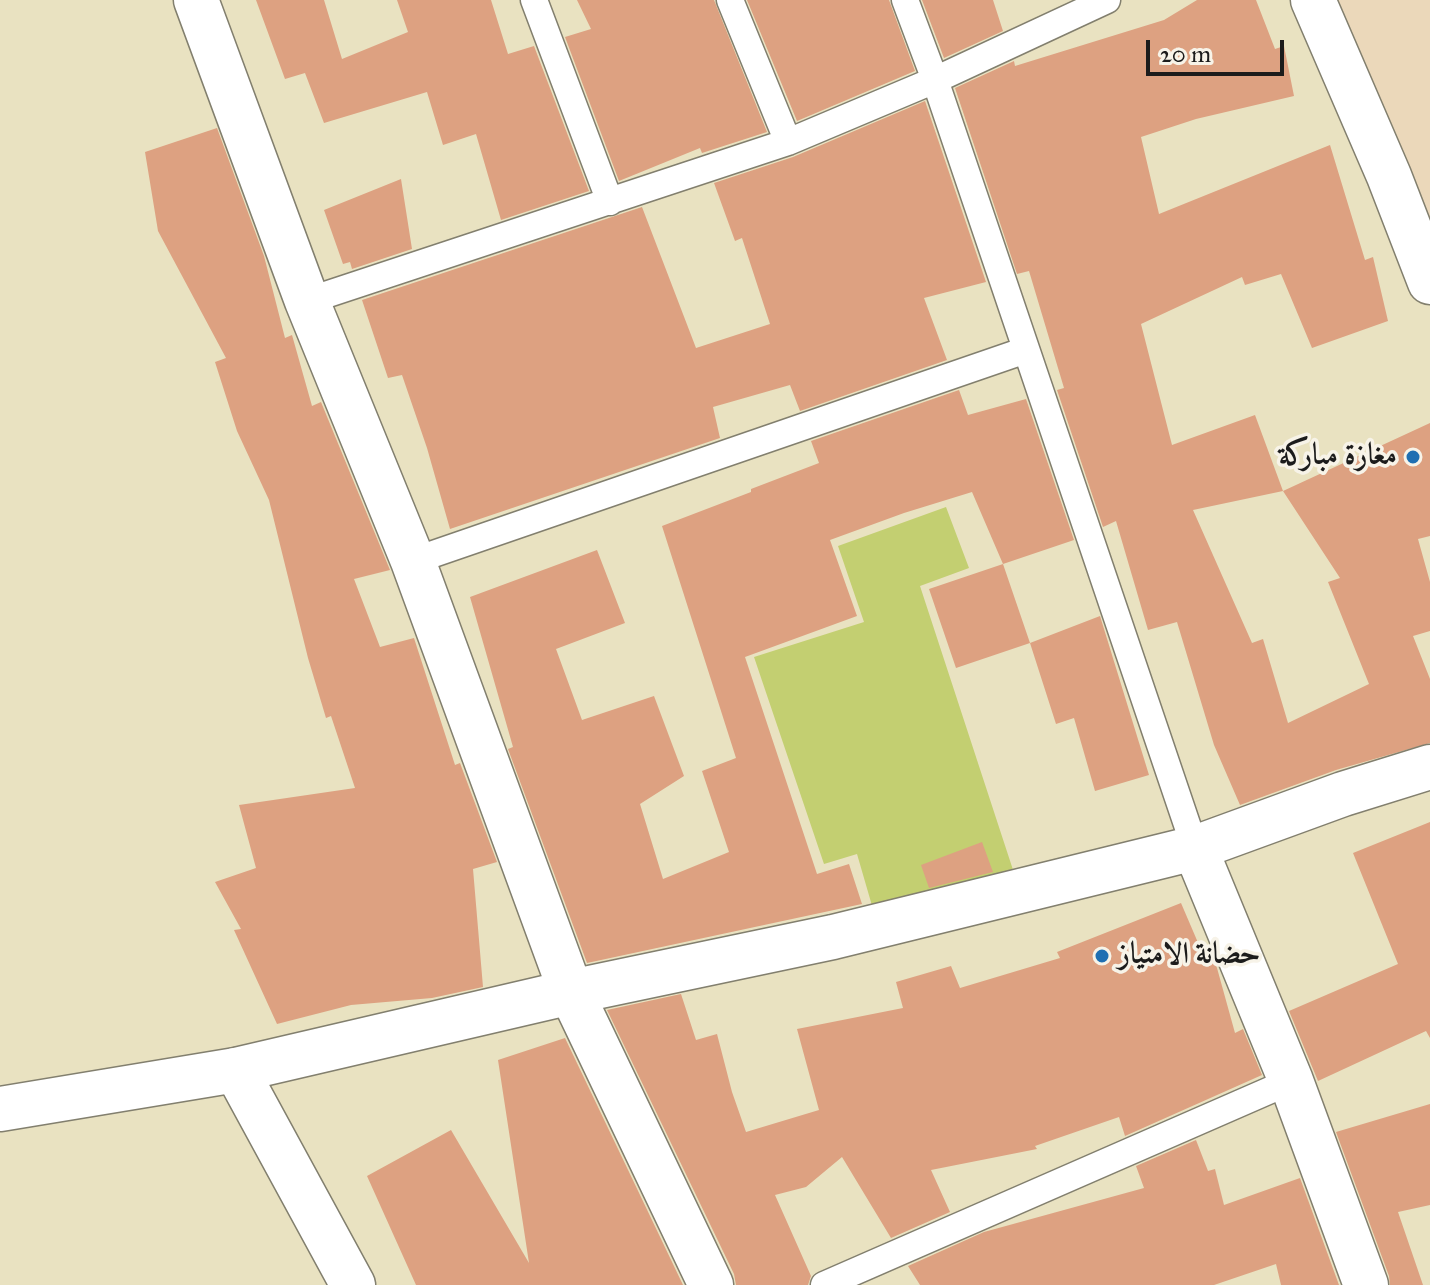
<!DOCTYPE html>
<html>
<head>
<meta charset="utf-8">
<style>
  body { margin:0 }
  #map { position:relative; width:1430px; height:1285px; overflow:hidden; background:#e9e2c1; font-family:"IM FELL Great Primer",serif }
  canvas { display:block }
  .scale { position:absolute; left:1146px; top:40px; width:138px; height:36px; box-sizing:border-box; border:4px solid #1c1c1c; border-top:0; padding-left:10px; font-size:24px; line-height:28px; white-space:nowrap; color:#1c1c1c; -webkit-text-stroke:6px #f7f3e8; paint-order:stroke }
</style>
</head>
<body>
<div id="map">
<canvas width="1430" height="1285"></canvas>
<div class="scale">20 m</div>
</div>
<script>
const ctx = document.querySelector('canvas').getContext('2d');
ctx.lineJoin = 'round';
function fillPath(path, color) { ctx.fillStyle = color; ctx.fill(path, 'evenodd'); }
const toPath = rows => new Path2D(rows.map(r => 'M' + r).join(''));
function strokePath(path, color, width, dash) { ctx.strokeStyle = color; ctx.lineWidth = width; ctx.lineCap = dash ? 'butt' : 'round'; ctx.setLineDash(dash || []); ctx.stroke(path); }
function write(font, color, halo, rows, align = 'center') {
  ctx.font = font + ' "IM FELL Great Primer",Amiri,serif'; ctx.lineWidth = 7; ctx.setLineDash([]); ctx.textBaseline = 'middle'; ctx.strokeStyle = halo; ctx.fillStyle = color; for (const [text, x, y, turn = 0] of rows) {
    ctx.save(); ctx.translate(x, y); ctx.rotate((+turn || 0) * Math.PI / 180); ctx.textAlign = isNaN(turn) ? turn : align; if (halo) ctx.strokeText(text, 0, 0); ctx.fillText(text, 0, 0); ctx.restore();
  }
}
fillPath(toPath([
  [1334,0,1430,0,1430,238]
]), '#ebd8ba');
fillPath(toPath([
  [946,507,969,568,920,586,1015,876,875,916,857,854,824,864,754,657,864,622,838,546]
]), '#c3cf71');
fillPath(toPath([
  [256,0,324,0,342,59,408,32,397,0,491,0,508,54,534,46,589,191,501,220,476,134,443,145,427,92,324,123,305,73,285,79],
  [577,0,714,0,767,132,702,153,700,148,619,181,565,37,591,29],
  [747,0,889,0,915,71,797,121],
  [922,0,993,0,1003,31,944,58],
  [1197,0,1256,0,1275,49,1284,46,1294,96,1196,119,1141,137,1159,214,1330,145,1365,260,1373,257,1388,321,1312,348,1281,274,1245,285,1242,277,1141,324,1172,445,1255,415,1283,491,1430,423,1430,536,1418,539,1430,582,1430,631,1413,636,1430,679,1430,743,1336,770,1240,805,1214,745,1177,622,1148,630,1116,521,1103,527,1057,390,1064,388,1029,271,1017,274,955,88,1014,61,1015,66,1164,20],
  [1283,491,1340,578,1328,582,1369,684,1288,723,1263,639,1252,643,1193,510],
  [925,101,986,282,924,298,947,360,800,411,790,385,713,407,720,438,450,529,427,448,402,375,388,378,362,300,642,207,696,348,770,324,742,238,735,241,714,183,793,157],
  [217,128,264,256,285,338,292,335,312,406,321,402,390,570,354,579,380,647,414,638,455,765,460,763,497,862,473,869,483,987,432,998,351,1005,277,1024,234,930,241,929,215,882,256,868,239,805,355,788,331,716,326,718,308,658,269,500,237,431,215,362,226,358,158,231,145,152],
  [401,179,412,249,352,269,350,262,343,264,324,210],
  [959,390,968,415,1026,399,1074,540,1003,564,972,492,904,513,830,540,857,616,745,657,817,874,849,864,862,904,587,963,508,749,513,747,470,597,597,550,625,623,556,649,582,720,654,696,684,776,640,804,663,879,729,852,702,771,736,758,662,526,751,492,751,489,819,463,811,441],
  [1003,564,1030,643,956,668,929,589],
  [1100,616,1149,775,1095,791,1074,718,1056,724,1030,643],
  [1430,822,1430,1038,1426,1031,1318,1081,1289,1011,1398,964,1353,853],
  [982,842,993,872,929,888,921,865],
  [1181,903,1202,952,1209,948,1217,968,1235,1033,1243,1029,1262,1075,1125,1136,1119,1117,1035,1146,1037,1149,931,1170,950,1212,891,1238,842,1157,806,1187,775,1195,811,1276,808,1285,736,1285,734,1274,607,1010,681,994,696,1040,717,1034,732,1092,746,1132,819,1110,797,1029,903,1008,896,982,951,966,960,988,1060,958,1057,952],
  [565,1038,683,1285,416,1285,367,1176,451,1130,529,1263,498,1060],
  [1430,1104,1430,1205,1398,1212,1423,1285,1390,1285,1389,1276,1336,1132],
  [1196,1140,1208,1171,1215,1169,1224,1205,1300,1178,1339,1285,1281,1285,1276,1264,1214,1285,920,1285,908,1266,984,1232,1144,1188,1136,1166]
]), '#dda181');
const lane = toPath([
  [534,0,610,202],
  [730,0,788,142],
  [905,0,935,80,1195,848],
  [307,301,788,142,935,80,1107,0],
  [413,561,1026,350],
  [824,1285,1291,1081]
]);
const street = toPath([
  [196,0,307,301,413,561,571,992,711,1285],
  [1313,0,1389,176,1430,282],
  [1195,848,1291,1081,1366,1285],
  [236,1070,353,1285]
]);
const secondary = toPath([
  [0,1109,236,1070,571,992,833,937,1195,848,1343,794,1430,767]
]);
strokePath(lane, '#827f6e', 29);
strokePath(street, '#827f6e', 47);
strokePath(secondary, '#827f6e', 47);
strokePath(lane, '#fff', 26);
strokePath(street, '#fff', 44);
strokePath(secondary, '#fff', 44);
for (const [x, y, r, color] of [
  [1413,457,8,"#1f6fb2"],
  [1102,956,8,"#1f6fb2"]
]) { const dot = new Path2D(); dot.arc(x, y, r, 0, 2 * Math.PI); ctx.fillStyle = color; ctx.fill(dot); strokePath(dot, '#f7f3e8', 3); }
write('bold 30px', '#1c1c1c', '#f7f3e8', [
  ["مغازة مباركة",1397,457],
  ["حضانة الامتياز",1118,956,"left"]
], 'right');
</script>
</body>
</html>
